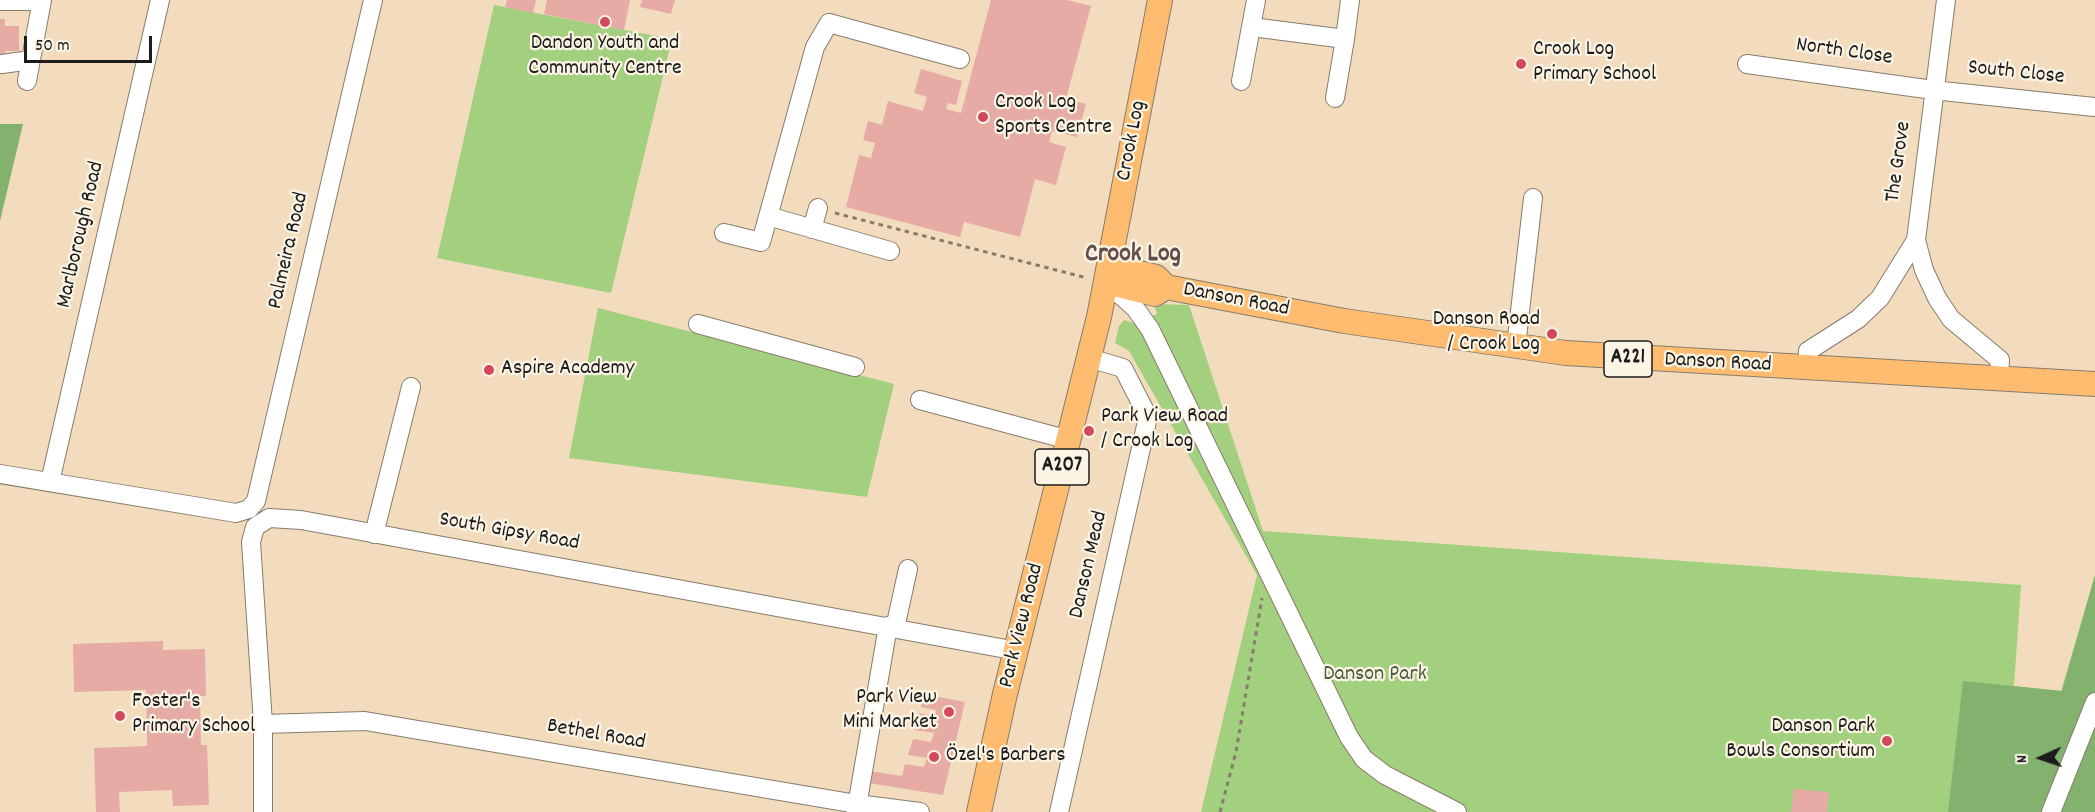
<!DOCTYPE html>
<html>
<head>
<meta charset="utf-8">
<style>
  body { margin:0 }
  #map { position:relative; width:2095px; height:812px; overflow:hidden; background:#f2dcbd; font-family:Dekko,sans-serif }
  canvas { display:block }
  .north { position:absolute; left:2011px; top:728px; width:60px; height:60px; -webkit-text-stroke:4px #fcf5e5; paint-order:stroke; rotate:267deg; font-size:16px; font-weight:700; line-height:24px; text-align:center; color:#1c1c1c }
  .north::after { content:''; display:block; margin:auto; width:21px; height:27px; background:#1c1c1c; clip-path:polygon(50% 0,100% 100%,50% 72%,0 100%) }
  .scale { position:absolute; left:24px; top:36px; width:128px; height:27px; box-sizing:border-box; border:3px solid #1c1c1c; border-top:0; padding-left:8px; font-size:18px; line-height:21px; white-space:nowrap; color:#1c1c1c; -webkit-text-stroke:4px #fcf5e5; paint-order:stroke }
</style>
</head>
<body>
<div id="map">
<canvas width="2095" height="812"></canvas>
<div class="north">N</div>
<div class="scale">50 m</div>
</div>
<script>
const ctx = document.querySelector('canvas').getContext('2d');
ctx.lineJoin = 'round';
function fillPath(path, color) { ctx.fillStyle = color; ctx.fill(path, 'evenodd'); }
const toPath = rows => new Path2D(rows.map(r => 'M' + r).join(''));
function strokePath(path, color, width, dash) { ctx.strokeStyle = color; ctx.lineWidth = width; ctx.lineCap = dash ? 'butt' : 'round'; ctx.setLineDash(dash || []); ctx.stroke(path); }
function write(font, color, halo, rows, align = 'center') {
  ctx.font = font + ' Dekko,sans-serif'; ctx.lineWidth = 4.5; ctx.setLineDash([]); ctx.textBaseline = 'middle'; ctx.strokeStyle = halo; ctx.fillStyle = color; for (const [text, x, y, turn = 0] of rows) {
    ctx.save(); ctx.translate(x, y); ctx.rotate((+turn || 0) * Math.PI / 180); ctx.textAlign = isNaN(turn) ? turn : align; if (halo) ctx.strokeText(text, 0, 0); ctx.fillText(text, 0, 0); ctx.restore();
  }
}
fillPath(toPath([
  [494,5,672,39,611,293,437,258],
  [1154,304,1189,305,1263,531,2021,585,2014,686,2061,691,2095,575,2095,812,1201,812,1257,575,1129,351,1115,343,1119,326,1124,320,1134,323,1157,314],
  [598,308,894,384,867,497,569,458]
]), '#a3d07e');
fillPath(toPath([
  [0,124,23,124,0,221],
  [2095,575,2095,812,1948,812,1963,681,2062,691]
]), '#82b26d');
fillPath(toPath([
  [507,0,536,0,533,13,505,7],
  [547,0,630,0,624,30,544,14],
  [642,0,675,0,671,14,640,7],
  [991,0,1067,0,1091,6,1066,99,1086,104,1077,137,1052,131,1049,142,1066,147,1056,185,1035,179,1020,237,964,222,960,237,846,207,859,155,871,158,875,143,863,140,868,121,882,125,888,101,923,111,927,97,914,93,921,69,962,81,956,105,948,103,946,109,961,113],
  [0,19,5,19,5,26,19,26,19,51,5,51,5,59,0,59],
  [163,641,163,650,205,649,206,696,200,696,201,745,207,745,209,805,173,806,172,790,119,792,120,812,96,812,94,748,147,746,146,690,74,692,73,644],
  [924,694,965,702,943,795,868,783,870,771,902,776,905,764,924,767,927,758,908,755,913,739,931,742,934,733,915,730,919,713,935,716,936,710,921,707],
  [1794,789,1829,792,1827,812,1791,812]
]), '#e6aba5');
const minor = toPath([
  [1946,0,1916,240,1924,270,1937,298,1951,319,2000,360,1999,379],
  [0,1,42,1],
  [1252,27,1345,39,1350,0],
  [2,64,31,60],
  [1747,64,1933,90,2094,107],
  [27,81,42,0],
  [1241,81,1256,0],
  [1335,98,1345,39],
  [768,216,890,251],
  [812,229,818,208],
  [724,233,761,242,815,47,829,23,960,59],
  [1108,284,1135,308,1150,329,1349,737,1364,759,1385,775,1457,812],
  [698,324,855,367],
  [1516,346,1533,198],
  [1807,369,1808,351,1858,319,1880,298,1916,240],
  [920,400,1069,440],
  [0,474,236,513,249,509,256,501,373,0],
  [50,482,160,0],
  [374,534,411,387],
  [895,628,908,569],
  [263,724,365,721,857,804,920,812],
  [263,812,263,724,251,542,255,527,269,518,301,520,1017,651],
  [856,812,888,626],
  [1059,812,1148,417,1123,368,1089,358],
  [2051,812,2095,702]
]);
const major = toPath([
  [1110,266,1156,277,1166,287,1344,321,1566,353,2095,384],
  [1107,282,1155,294,1166,287],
  [979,812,1005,694,1099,317,1160,0]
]);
strokePath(minor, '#877c6c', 20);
strokePath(major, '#877c6c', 26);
strokePath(toPath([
  [835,213,1087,278],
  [1220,812,1236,752,1262,598]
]), '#877c6c', 3, [4.5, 4.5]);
strokePath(minor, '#fff', 18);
strokePath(major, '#fdbc6f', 24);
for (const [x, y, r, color] of [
  [605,22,6,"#d1495b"],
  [1521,64,6,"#d1495b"],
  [983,117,6,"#d1495b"],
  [1552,334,6,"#d1495b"],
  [489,370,6,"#d1495b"],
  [1089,431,6,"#d1495b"],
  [949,712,6,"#d1495b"],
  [120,716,6,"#d1495b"],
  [1887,741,6,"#d1495b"],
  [934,757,6,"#d1495b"]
]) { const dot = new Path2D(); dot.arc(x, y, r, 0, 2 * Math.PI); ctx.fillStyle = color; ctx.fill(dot); strokePath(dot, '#fcf5e5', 2); }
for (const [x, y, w] of [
  [1628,359,48],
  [1062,467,54]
]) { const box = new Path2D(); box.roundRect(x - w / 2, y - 18, w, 36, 4.5); ctx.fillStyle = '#fcf5e5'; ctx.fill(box); strokePath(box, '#1c1c1c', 1.5); }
write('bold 21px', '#1c1c1c', null, [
  ["A221",1628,359],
  ["A207",1062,467]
]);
write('22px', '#1c1c1c', '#fcf5e5', [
  ["Dandon Youth and",605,45,"center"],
  ["Community Centre",605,70,"center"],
  ["Crook Log",1533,51],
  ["Primary School",1533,76],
  ["Crook Log",995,104],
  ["Sports Centre",995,129],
  ["Danson Road",1540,321,"right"],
  ["/ Crook Log",1540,346,"right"],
  ["Aspire Academy",501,370],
  ["Park View Road",1101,418],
  ["/ Crook Log",1101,443],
  ["Park View",937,699,"right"],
  ["Mini Market",937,724,"right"],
  ["Foster's",132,703],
  ["Primary School",132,728],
  ["Danson Park",1875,728,"right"],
  ["Bowls Consortium",1875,753,"right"],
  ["Özel's Barbers",946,757]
], 'left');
write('22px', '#1c1c1c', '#fcf5e5', [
  ["North Close",1844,53,8],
  ["South Close",2016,74,6],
  ["Crook Log",1133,141,-79],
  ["The Grove",1900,162,-82],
  ["Marlborough Road",82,235,-77],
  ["Palmeira Road",290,251,-77],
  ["Danson Road",1236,301,11],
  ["Danson Road",1718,364,3],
  ["South Gipsy Road",509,533,10],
  ["Danson Mead",1090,565,-77],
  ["Park View Road",1023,626,-76],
  ["Bethel Road",596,736,10]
]);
write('22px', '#4b5b3e', '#fcf5e5', [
  ["Danson Park",1375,676]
]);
write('bold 26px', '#634e4c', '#fcf5e5', [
  ["Crook Log",1133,256]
]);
</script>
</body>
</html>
